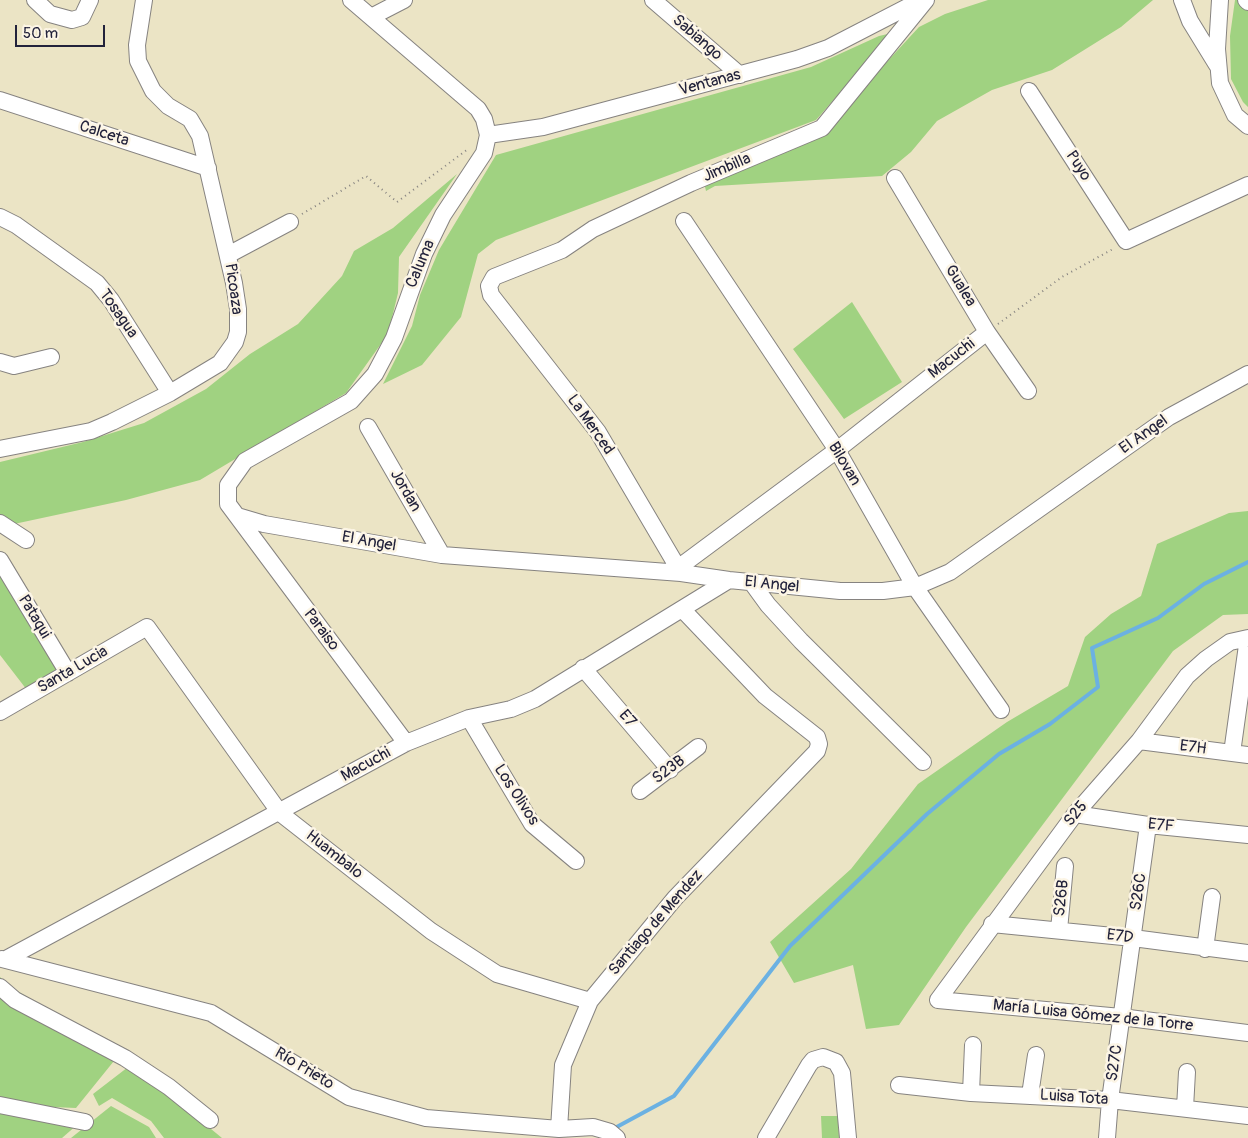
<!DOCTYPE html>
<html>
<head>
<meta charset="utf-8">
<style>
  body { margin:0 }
  #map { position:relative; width:1248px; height:1138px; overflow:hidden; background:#ebe4c5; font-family:Pangolin,sans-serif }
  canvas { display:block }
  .scale { position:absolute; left:15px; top:25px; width:90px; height:22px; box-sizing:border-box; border:2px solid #22223b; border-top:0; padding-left:6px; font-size:15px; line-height:18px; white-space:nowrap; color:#22223b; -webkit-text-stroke:4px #fcf5e5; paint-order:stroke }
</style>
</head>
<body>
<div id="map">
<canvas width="1248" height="1138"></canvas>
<div class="scale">50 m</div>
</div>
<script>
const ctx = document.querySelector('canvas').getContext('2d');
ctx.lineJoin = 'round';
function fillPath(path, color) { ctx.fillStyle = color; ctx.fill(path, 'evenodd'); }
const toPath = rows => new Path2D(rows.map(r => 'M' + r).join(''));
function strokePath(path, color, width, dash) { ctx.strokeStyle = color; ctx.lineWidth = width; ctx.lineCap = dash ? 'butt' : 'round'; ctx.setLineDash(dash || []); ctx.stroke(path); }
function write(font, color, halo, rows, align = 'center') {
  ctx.font = font + ' Pangolin,sans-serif'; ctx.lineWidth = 5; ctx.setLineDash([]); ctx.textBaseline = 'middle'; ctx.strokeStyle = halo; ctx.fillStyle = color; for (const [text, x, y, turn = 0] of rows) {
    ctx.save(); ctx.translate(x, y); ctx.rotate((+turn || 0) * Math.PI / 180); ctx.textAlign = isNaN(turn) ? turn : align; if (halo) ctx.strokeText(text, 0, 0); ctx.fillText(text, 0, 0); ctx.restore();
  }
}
fillPath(toPath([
  [988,0,1153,0,1121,27,1052,70,992,90,937,121,911,152,882,176,715,186,706,191,703,178,824,130,919,27,945,14],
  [1235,0,1241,0,1248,5,1248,107,1243,102,1231,79,1230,36],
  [892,33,816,120,496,240,478,254,461,317,422,365,383,384,412,326,420,295,439,250,496,155,811,67,879,36],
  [457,174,399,257,398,293,388,334,346,393,200,480,126,500,0,527,0,462,83,442,144,423,206,389,250,354,298,324,342,276,354,251,393,228],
  [852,302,902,382,844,419,793,349],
  [1248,511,1248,614,1223,615,1173,651,966,927,899,1025,866,1029,853,965,794,983,770,942,851,869,918,784,1007,722,1068,686,1085,637,1111,614,1141,596,1157,544,1229,513],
  [0,566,63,670,27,690,0,655],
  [0,977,12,988,122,1051,76,1108,30,1106,0,1097],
  [132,1064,222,1138,164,1138,151,1121,112,1098,99,1106,93,1094],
  [111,1106,149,1127,156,1138,71,1138],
  [0,1109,78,1124,62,1138,0,1138],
  [821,1116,838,1116,839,1138,822,1138]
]), '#a0d281');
strokePath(toPath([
  [613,1129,674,1096,790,946,927,814,999,754,1050,724,1098,687,1092,648,1158,618,1204,584,1248,562]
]), '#6bb1e2', 4);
const minor = toPath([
  [35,0,50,14,72,20,82,17,90,0],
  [351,0,478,109,484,119,488,135,484,153,443,215,424,254,394,338,375,374,351,401,245,461,228,485,228,504,406,743],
  [653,0,740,75],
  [1182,0,1190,21,1217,65],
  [1220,0,1217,49,1220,83,1235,115,1248,126],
  [1246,0,1248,2],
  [371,17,404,0],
  [1029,91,1126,241,1248,185],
  [0,100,208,168],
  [488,135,543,127,797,59,828,48,921,0],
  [895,178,987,332,1028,391],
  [0,217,16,225,97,283,111,300,170,393],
  [684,221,837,450,915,587,1001,710],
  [228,255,290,222],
  [0,362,14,366,51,357],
  [368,427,442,555],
  [0,449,91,431,112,422,170,393,220,363,235,342,238,332,238,309,234,283,200,136,190,119,168,106,153,91,138,61,137,45,144,0],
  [237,516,264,524,442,555,681,573,729,580,840,591,883,591,915,587,950,572,1169,417,1248,374],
  [0,523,26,540],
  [0,560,68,673],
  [678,568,837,450,987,332],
  [681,573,598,432,491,295,489,286,494,277,562,250,593,229,691,183,822,128,926,0],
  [752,583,768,605,801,641,923,762],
  [583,668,670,770],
  [0,712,147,627,280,813,431,931,497,974,590,1001],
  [469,718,532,824,576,861],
  [1139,741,1248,755],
  [1232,753,1248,638],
  [640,791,698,747],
  [1075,814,1148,825,1248,835],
  [992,924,1133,938,1248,953],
  [1059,930,1065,866],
  [1205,949,1212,897],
  [2,959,211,1013,349,1097,426,1118,559,1129,593,1127,610,1132,617,1138],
  [6,959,406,743,469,718,511,709,535,699,729,580],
  [0,987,15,1000,125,1058,169,1087,210,1120],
  [938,1000,1075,814,1139,741,1187,676,1206,659,1230,642,1248,638],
  [938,1000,1121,1017,1248,1033],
  [899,1085,971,1093,1110,1100,1248,1116],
  [971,1093,973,1045],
  [1030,1095,1036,1055],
  [0,1105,85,1122],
  [1185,1108,1187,1072],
  [559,1129,563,1065,590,1001,675,898,817,751,819,744,817,737,765,696,682,609],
  [766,1138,809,1065,813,1060,823,1057,836,1062,842,1073,848,1138],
  [1107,1138,1110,1100,1148,825]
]);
strokePath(minor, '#868380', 18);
strokePath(toPath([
  [302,214,366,176,397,202,468,149],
  [998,324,1062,277,1113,249]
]), '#868380', 2, [1, 4]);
strokePath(minor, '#fff', 16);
write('16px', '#22223b', '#fcf5e5', [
  ["Sabiango",697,38,41],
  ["Ventanas",710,83,-15],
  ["Calceta",104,134,18],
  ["Puyo",1078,166,57],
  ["Jimbilla",727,168,-23],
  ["Caluma",421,264,-67],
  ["Gualea",960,286,59],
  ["Picoaza",233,289,82],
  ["Tosagua",118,314,55],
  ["Macuchi",952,359,-38],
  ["La Merced",590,425,55],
  ["El Angel",1144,435,-35],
  ["Bilovan",844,464,59],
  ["Jordan",405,491,60],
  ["El Angel",369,542,10],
  ["El Angel",772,585,6],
  ["Pataqui",34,617,59],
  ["Paraiso",321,630,53],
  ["Santa Lucia",73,670,-30],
  ["E7",627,719,49],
  ["E7H",1193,748,7],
  ["Macuchi",366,765,-29],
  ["S23B",669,770,-37],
  ["Los Olivos",516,795,57],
  ["S25",1076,814,-51],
  ["E7F",1161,826,6],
  ["Huambalo",334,855,38],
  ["S26C",1139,892,-82],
  ["S26B",1062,898,-84],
  ["Santiago de Mendez",656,923,-49],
  ["E7D",1120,937,7],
  ["María Luisa Gómez de la Torre",1093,1016,6],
  ["S27C",1115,1063,-82],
  ["Río Prieto",304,1069,31],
  ["Luisa Tota",1074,1098,4]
]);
</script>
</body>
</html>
